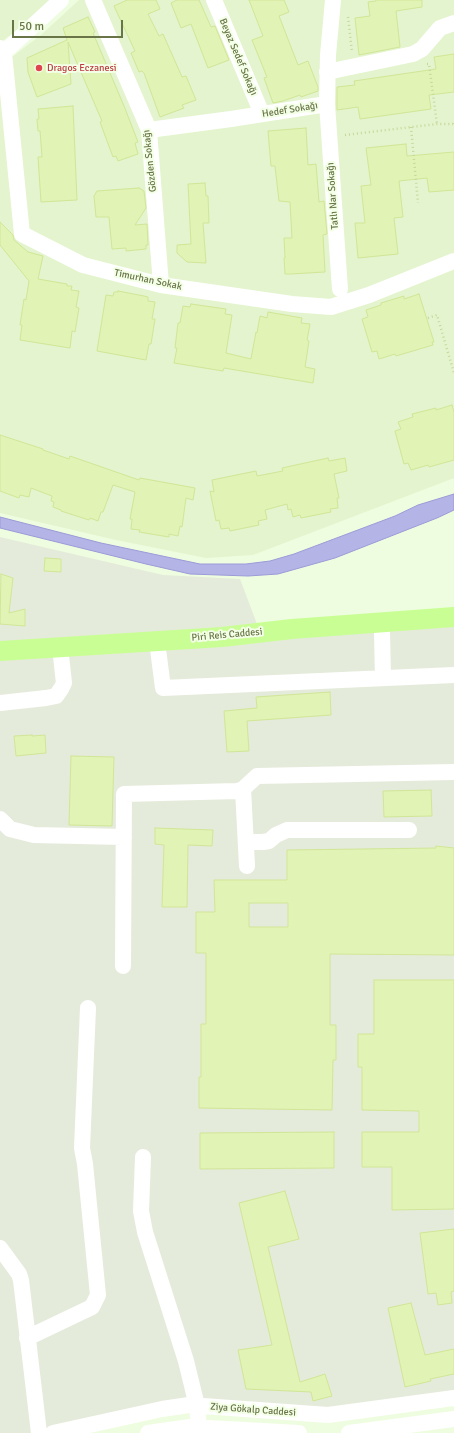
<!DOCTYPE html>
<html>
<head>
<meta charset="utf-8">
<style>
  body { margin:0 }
  #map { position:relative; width:454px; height:1433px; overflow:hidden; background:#eefddf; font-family:Signika,sans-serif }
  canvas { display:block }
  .scale { position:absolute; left:12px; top:20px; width:111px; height:18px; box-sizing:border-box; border:2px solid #697447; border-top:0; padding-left:5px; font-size:12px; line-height:14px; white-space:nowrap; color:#697447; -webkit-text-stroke:3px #f3ffe6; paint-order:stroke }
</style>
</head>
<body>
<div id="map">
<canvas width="454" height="1433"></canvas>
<div class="scale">50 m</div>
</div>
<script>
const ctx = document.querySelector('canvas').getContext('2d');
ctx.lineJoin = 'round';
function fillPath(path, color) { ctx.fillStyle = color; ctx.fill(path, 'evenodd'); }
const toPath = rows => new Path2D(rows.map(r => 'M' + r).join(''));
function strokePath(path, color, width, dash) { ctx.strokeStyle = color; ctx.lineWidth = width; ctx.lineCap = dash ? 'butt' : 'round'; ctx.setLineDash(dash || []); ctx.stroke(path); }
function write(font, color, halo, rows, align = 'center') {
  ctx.font = font + ' Signika,sans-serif'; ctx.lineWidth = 4; ctx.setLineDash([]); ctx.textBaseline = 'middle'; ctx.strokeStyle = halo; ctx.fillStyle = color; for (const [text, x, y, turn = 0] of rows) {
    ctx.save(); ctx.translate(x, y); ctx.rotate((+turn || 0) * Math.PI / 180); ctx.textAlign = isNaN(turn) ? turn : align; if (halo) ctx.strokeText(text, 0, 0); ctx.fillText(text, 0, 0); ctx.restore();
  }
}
fillPath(toPath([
  [0,0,51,0,36,15,0,43],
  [79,0,454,0,454,478,253,555,206,558,116,540,0,513,0,66,41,35]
]), '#e4f4ce');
fillPath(toPath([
  [0,537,163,575,240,579,257,624,454,611,454,1395,331,1419,188,1404,47,1433,0,1433]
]), '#e5ebdb');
const water = toPath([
  [454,494,454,510,437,518,335,558,278,574,248,576,190,574,146,564,0,528,0,517,101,543,200,564,246,564,270,561,294,554,395,516,418,505,454,494]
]);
fillPath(water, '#b5b4e6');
strokePath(water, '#9c9ad8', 1);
const building = toPath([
  [127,0,156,0,160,9,148,14,159,36,163,34,182,77,186,76,196,100,182,105,184,108,160,117,144,73,142,71,139,72,131,53,135,51,114,6,127,0],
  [177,0,199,0,211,27,215,26,229,60,208,68,191,24,181,28,171,3,177,0],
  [249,0,284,0,289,12,279,16,298,65,308,61,318,87,318,91,301,97,300,95,283,101,273,103,264,78,267,77,252,40,263,36,249,0],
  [376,0,422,0,422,7,396,11,400,47,359,55,355,18,370,16,368,2,376,1,376,0],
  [88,17,95,32,93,33,124,106,138,142,135,143,138,154,118,161,116,156,113,157,100,122,102,121,68,42,71,84,37,97,28,72,27,58,67,40,63,28,88,17],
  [454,54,454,92,429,95,431,109,360,119,358,107,337,110,337,87,355,85,354,81,436,69,434,57,454,54],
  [73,106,77,200,41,202,38,157,42,157,40,131,38,131,37,119,39,119,38,109,73,106],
  [306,128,308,165,316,164,319,202,324,201,327,234,323,235,325,272,290,274,285,274,284,258,285,258,284,238,292,238,290,202,279,201,275,166,271,166,268,131,306,128],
  [406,144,407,156,454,152,454,190,429,192,427,178,399,181,403,217,394,218,398,254,358,258,355,223,365,223,361,186,371,185,366,148,406,144],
  [205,183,206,196,208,196,209,223,203,223,206,263,187,262,177,253,177,245,191,244,188,184,205,183],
  [139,188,144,191,146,208,135,225,147,224,148,245,146,245,146,249,126,251,126,248,112,249,109,217,96,217,94,196,97,191,139,188],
  [0,222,13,235,14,240,28,252,43,256,38,279,67,284,67,286,72,286,71,290,79,291,76,307,79,308,75,332,72,331,70,348,20,340,22,325,20,325,24,299,26,300,29,281,0,245,0,222],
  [118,291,144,296,148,297,148,301,155,302,152,319,155,319,151,344,149,344,146,360,97,351,106,295,113,296,114,292,118,292,118,291],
  [419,294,434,342,432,342,433,345,396,356,395,354,379,359,377,351,372,352,362,319,368,317,366,310,381,305,381,303,404,296,404,299,419,294],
  [191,304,226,309,225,314,232,315,226,353,251,359,256,332,257,333,260,316,267,318,268,312,302,318,301,323,310,324,307,340,309,341,305,367,315,369,313,383,224,368,223,371,174,363,177,348,175,348,178,323,180,323,183,306,190,307,191,304],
  [452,405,454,412,454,460,429,467,428,465,411,470,408,463,404,464,395,431,401,429,398,422,413,417,412,414,436,408,436,410,452,405],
  [0,435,43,449,43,450,69,459,70,456,139,480,140,478,195,488,193,500,186,498,182,527,180,526,178,536,169,534,169,537,139,532,140,530,131,529,132,519,130,519,135,492,113,485,103,512,101,512,98,521,90,518,89,520,61,511,61,510,53,507,54,502,51,501,52,496,31,488,29,497,20,495,19,498,0,491,0,435],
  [328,458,329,461,345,458,347,471,334,474,339,498,337,498,338,508,330,509,331,512,301,518,300,515,293,517,291,509,288,510,287,504,265,510,267,519,258,521,259,525,230,531,229,528,221,529,219,520,216,521,210,491,214,492,212,480,256,471,257,476,283,471,282,468,328,458],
  [45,558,61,559,61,572,44,571,45,558],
  [1,574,13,578,9,613,25,609,25,626,0,624,1,574],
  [330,692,331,715,247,721,249,751,227,752,224,711,257,708,256,697,330,692],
  [32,735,32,736,45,735,46,753,16,756,14,736,32,735],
  [71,756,114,757,112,826,69,825,71,756],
  [431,790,432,816,384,817,383,791,431,790],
  [155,828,213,830,212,846,188,845,187,907,162,907,164,845,155,844,155,828],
  [436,846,454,848,454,955,330,954,330,1025,336,1025,336,1060,333,1060,332,1110,199,1108,199,1077,201,1077,201,1024,206,1024,206,953,196,953,196,912,215,912,214,880,287,880,287,850,436,848,436,846],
  [249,903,288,903,288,927,249,927,249,903],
  [374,980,454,980,454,1209,392,1210,392,1167,362,1167,362,1132,419,1132,419,1111,362,1110,362,1067,358,1067,358,1034,374,1034,374,980],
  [334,1132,334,1168,200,1169,200,1133,334,1132],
  [285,1191,299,1239,268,1247,300,1382,325,1374,332,1396,313,1401,311,1392,246,1389,238,1350,272,1345,239,1203,285,1191],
  [454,1229,454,1291,451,1292,452,1303,438,1305,436,1293,428,1294,420,1233,454,1229],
  [411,1303,425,1355,454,1349,454,1374,430,1379,431,1381,405,1387,388,1308,411,1303]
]);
fillPath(building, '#e2f3b6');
strokePath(building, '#d1e696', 1);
strokePath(toPath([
  [348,17,352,52],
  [427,64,429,64,437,124],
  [411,127,418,203],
  [345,135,437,124,453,124,454,126],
  [428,318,437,315,454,373]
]), '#c7d79a', 2.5, [1, 3]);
strokePath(toPath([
  [93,0,149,130,161,285],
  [214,0,262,114],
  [0,48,4,53,22,234,83,265,161,285,292,304,331,307,369,295,454,261],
  [0,56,61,0],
  [327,72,413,54,422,49,440,28,454,23],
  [327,104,340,289],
  [149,130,231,119,327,104,328,55,333,0],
  [382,632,383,678],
  [158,649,163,688,454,675],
  [0,703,46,698,56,696,61,689,64,683,61,656],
  [243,789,247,866],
  [0,819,10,829,34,835,124,837],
  [246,842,263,842,269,841,276,835,287,830,409,830],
  [123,966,124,794,237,791,243,789,257,776,454,772],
  [143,1157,141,1211,145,1232,186,1361,197,1406,199,1427],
  [0,1248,19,1274,21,1280,39,1433],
  [27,1338,92,1307,98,1295,85,1164,82,1148,88,1008],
  [53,1433,162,1409,189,1405,328,1415,454,1398],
  [148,1433,190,1427,299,1433],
  [349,1433,454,1419]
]), '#fff', 16);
strokePath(toPath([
  [0,651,222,637,292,629,454,617]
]), '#c9fe95', 20);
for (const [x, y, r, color] of [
  [39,68,4,"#e0444e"]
]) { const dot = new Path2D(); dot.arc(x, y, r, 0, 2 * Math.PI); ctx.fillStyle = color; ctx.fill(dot); strokePath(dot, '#f3ffe6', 1.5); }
write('10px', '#697447', '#f3ffe6', [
  ["Beyaz Sedef Sokağı",238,57,67],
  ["Hedef Sokağı",290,110,-9],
  ["Gözden Sokağı",150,161,-96],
  ["Tatlı Nar Sokağı",333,196,-94],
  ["Timurhan Sokak",148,280,12],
  ["Piri Reis Caddesi",227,635,-5],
  ["Ziya Gökalp Caddesi",253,1410,4]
]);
write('10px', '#be3a42', '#f3ffe6', [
  ["Dragos Eczanesi",47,68]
], 'left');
</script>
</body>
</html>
